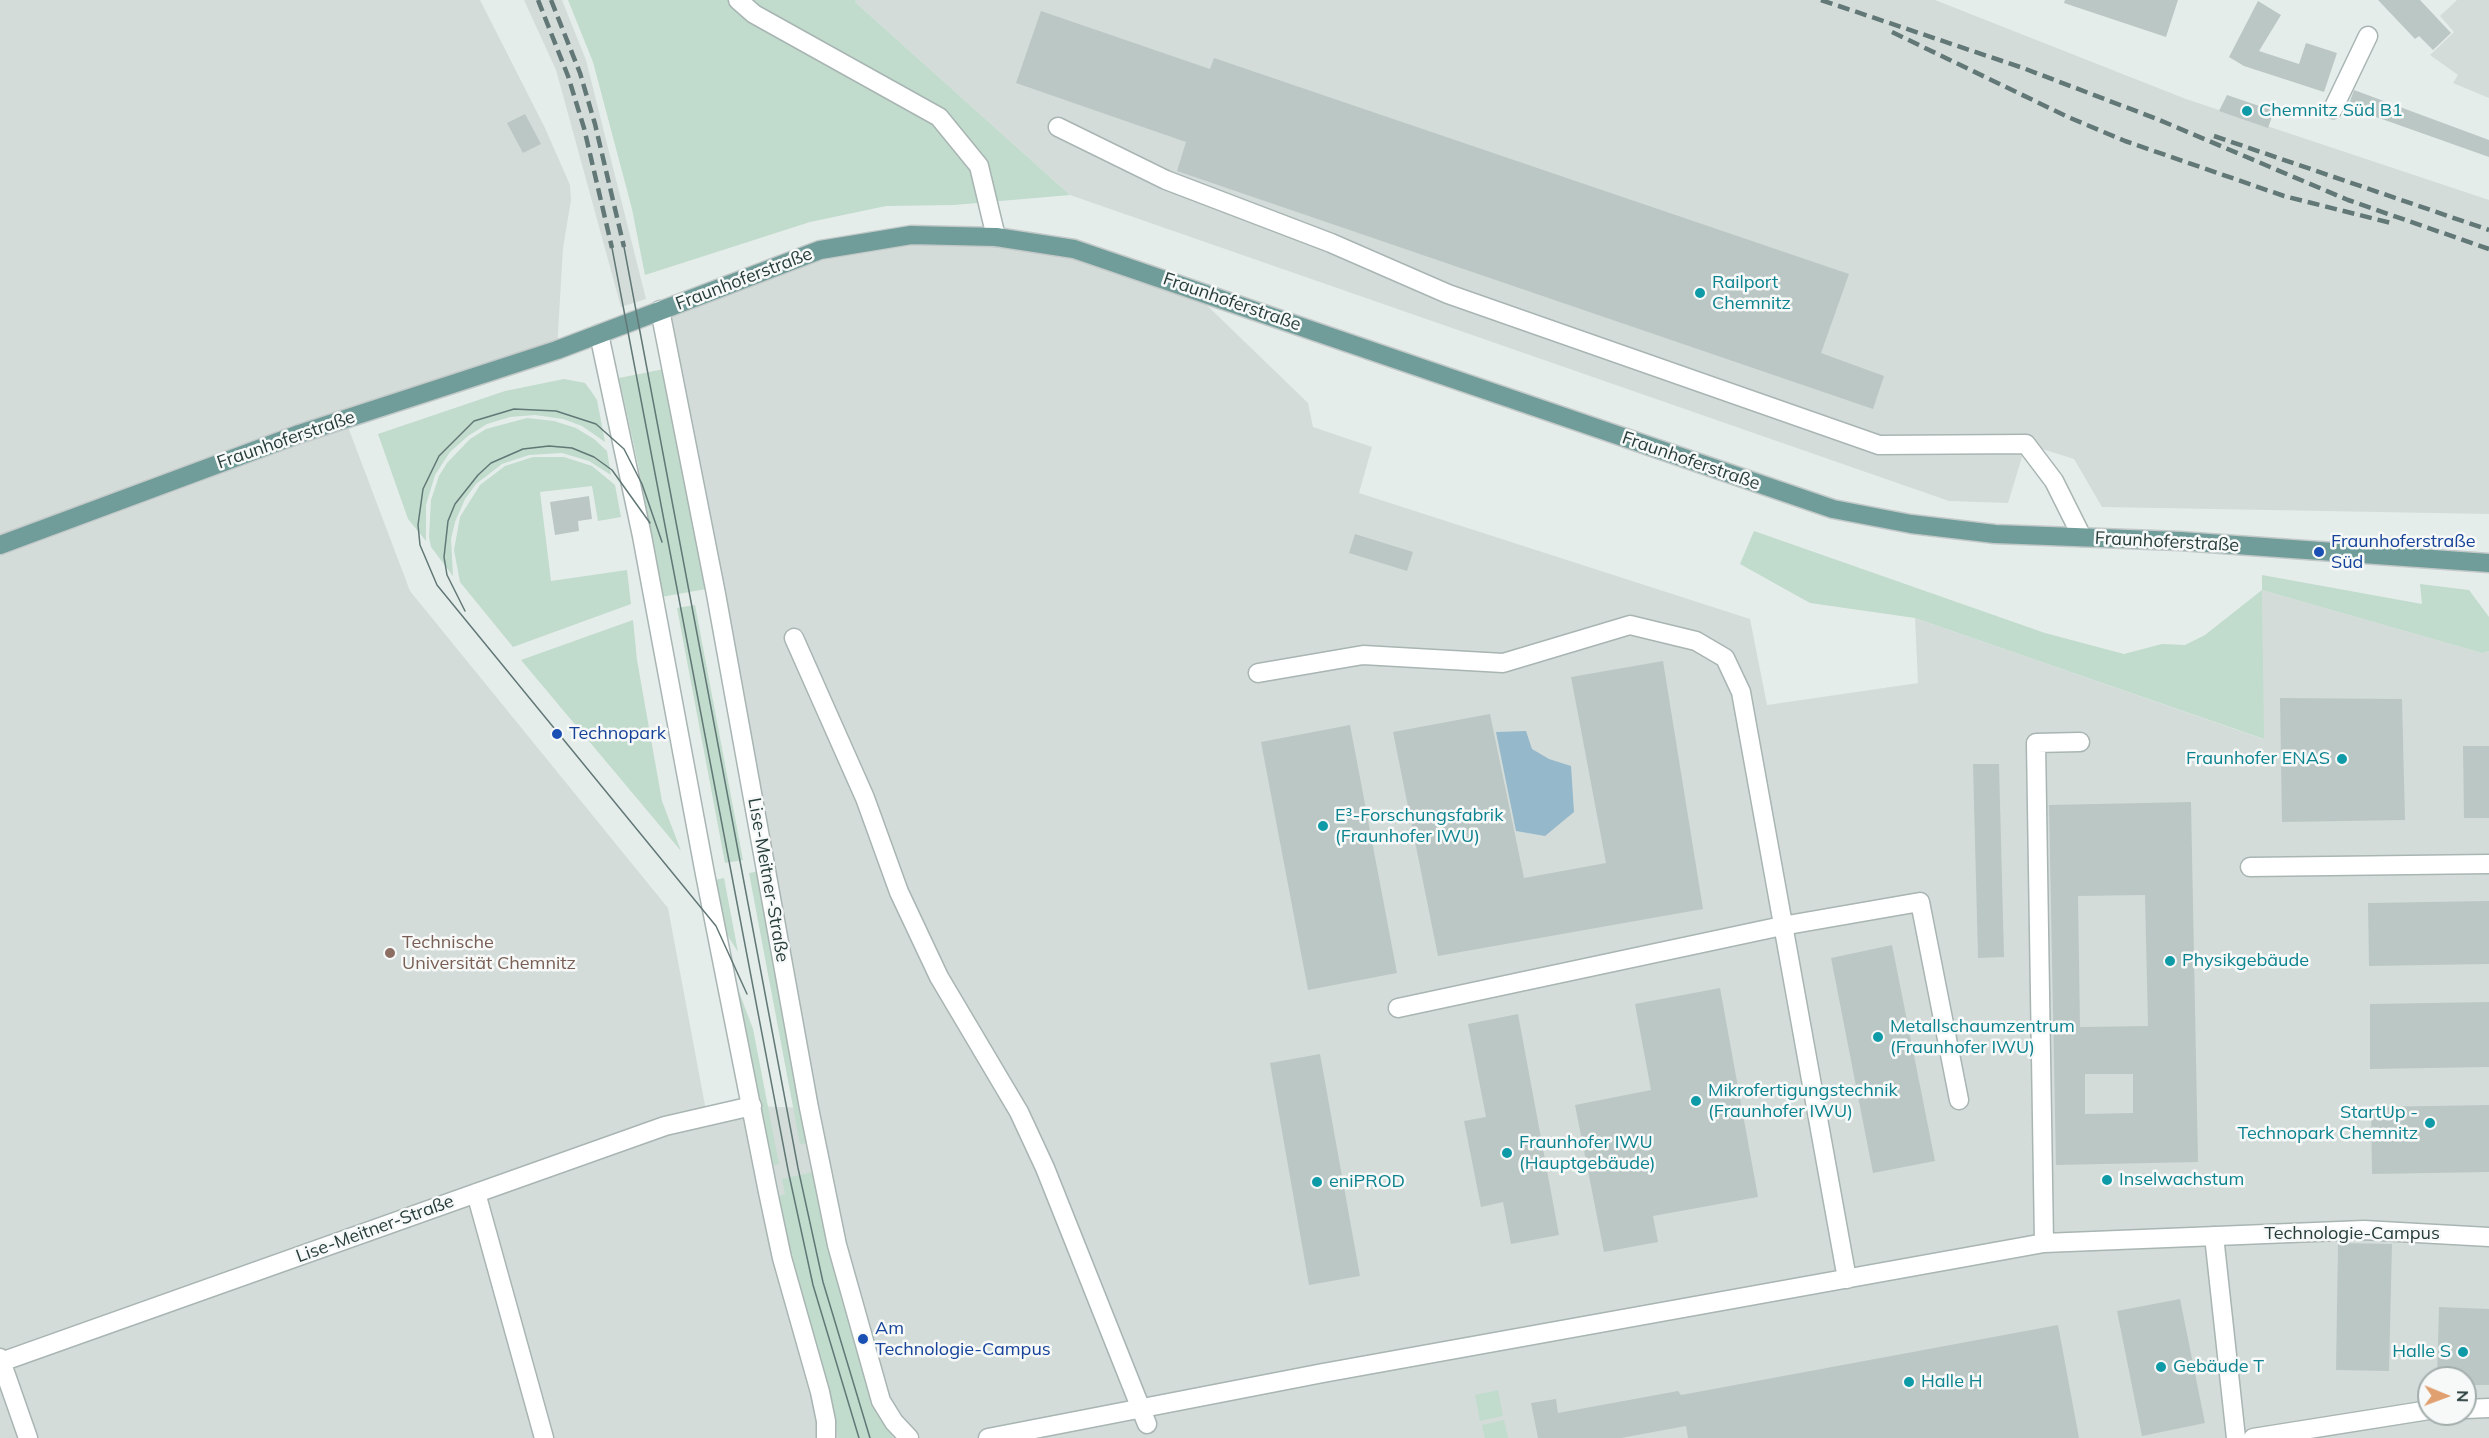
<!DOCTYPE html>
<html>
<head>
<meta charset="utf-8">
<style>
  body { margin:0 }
  #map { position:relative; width:2489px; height:1438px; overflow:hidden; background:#e5edeb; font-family:Mulish,sans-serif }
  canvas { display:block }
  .north { position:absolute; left:2417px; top:1366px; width:60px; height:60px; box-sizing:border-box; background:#f6f9f8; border:2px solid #a3aeac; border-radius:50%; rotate:91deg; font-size:16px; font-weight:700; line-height:24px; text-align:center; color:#273d3b }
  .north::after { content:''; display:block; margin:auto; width:21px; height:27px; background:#e1a06f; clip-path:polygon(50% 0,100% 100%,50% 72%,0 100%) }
</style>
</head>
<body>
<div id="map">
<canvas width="2489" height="1438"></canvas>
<div class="north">N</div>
</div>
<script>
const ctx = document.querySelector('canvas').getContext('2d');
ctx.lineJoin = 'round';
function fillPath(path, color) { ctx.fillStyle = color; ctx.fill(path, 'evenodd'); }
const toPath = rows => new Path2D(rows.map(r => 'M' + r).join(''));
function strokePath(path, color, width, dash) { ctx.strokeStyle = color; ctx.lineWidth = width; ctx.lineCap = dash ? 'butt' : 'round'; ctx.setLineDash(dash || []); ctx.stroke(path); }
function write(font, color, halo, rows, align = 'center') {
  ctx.font = font + ' Mulish,sans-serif'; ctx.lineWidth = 5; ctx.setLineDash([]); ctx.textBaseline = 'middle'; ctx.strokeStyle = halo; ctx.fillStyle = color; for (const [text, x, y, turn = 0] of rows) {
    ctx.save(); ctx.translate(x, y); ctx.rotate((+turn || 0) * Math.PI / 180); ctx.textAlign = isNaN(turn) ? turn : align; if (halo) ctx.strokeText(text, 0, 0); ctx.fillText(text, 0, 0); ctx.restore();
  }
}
fillPath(toPath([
  [0,0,480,0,545,128,570,185,571,200,563,248,557,350,345,419,410,591,668,908,707,1116,752,1106,808,1108,660,310,820,250,996,237,1188,287,1308,403,1313,427,1372,447,1359,493,1750,619,1767,705,1918,683,1915,618,2263,739,2262,590,2482,653,2489,651,2489,1438,0,1438],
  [2429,1378,2465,1378,2465,1414,2429,1414],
  [524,0,562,0,586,60,646,299,621,307,556,70],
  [856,0,1935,0,2186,99,2489,200,2489,514,2102,507,2074,459,2026,444,2008,503,1949,501,1070,195,855,2],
  [2457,0,2489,0,2489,98,2453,83,2458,75,2430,55,2454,32,2440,16]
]), '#d4dcda');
fillPath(toPath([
  [568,0,856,0,855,2,1070,195,954,205,886,206,810,222,645,275,632,209,593,62],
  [664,369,706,589,661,597,638,464,619,378],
  [564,379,585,383,591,391,597,400,605,442,582,426,563,419,535,415,510,417,487,424,468,436,450,452,435,475,426,505,426,541,408,519,378,434,505,391],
  [527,418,554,421,576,428,594,439,607,451,611,475,589,461,562,453,529,455,502,464,476,484,465,499,455,522,451,539,453,576,431,547,429,537,431,500,439,476,447,463,470,439,486,429],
  [533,457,564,457,592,466,615,485,621,517,598,521,592,486,540,492,551,581,627,570,631,604,513,647,460,582,454,550,460,517,480,485,505,466],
  [1754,531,2045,633,2124,654,2162,644,2185,645,2205,635,2262,590,2262,575,2422,604,2420,584,2469,590,2489,617,2489,651,2482,653,2262,590,2264,739,1915,618,1810,603,1740,564],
  [695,605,743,860,725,863,677,608],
  [633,620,637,660,662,801,681,851,521,660],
  [760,871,808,1143,800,1144,749,873],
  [724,878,738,952,726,933,715,880],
  [738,989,753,1029,779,1164,771,1166],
  [813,1172,876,1406,893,1438,838,1438,835,1417,802,1304,776,1197,785,1194,782,1179],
  [1498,1390,1503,1416,1480,1421,1475,1395],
  [1504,1420,1508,1438,1485,1438,1482,1425]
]), '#c1dbcd');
fillPath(toPath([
  [1526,731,1532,749,1549,759,1571,766,1574,812,1545,836,1516,831,1496,732]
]), '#95b8cb');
fillPath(toPath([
  [2065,0,2178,0,2166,37,2064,3],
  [2378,0,2420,0,2451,33,2433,50,2419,36,2415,39],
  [2258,1,2281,15,2259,51,2299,64,2306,43,2337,53,2324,92,2244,66,2229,57],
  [1041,11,1210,69,1214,58,1849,274,1821,353,1884,376,1873,409,1177,171,1186,142,1016,83],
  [2354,90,2489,140,2489,157,2348,107],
  [2227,95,2274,111,2268,128,2219,111],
  [525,114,541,144,523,153,507,123],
  [589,496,592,519,578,521,579,531,555,535,550,502],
  [1355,534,1413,552,1407,571,1349,553],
  [1663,661,1703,909,1438,956,1393,732,1490,714,1524,878,1606,863,1571,677],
  [2280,698,2402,699,2405,820,2282,822],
  [1350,725,1397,973,1308,990,1261,742],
  [2463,746,2489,746,2489,818,2464,818],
  [1973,764,1999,764,2004,957,1978,958],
  [2191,802,2198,1162,2056,1165,2049,805],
  [2145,895,2148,1026,2080,1027,2078,896],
  [2085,1074,2133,1074,2133,1113,2085,1114],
  [2489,901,2489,964,2369,966,2368,903],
  [1892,945,1935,1161,1873,1173,1831,958],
  [1720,988,1758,1197,1653,1216,1658,1242,1604,1252,1575,1105,1651,1090,1635,1004],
  [2489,1002,2489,1067,2370,1069,2370,1004],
  [1518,1014,1559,1235,1511,1244,1503,1202,1481,1207,1464,1121,1486,1117,1468,1024],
  [1320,1054,1360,1276,1309,1285,1270,1063],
  [2489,1105,2489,1172,2372,1174,2371,1107],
  [2338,1243,2392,1244,2389,1371,2336,1370],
  [2180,1299,2205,1423,2142,1436,2117,1311],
  [2439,1307,2489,1309,2489,1385,2465,1385,2465,1378,2437,1378],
  [2058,1325,2079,1438,1688,1438,1686,1426,1621,1438,1538,1438,1531,1403,1556,1399,1558,1413,1678,1391,1681,1395]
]), '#bbc7c4');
const minor = toPath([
  [738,0,754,14,939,117,979,166,996,237],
  [2333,109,2368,36],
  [1058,127,1166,180,1331,243,1448,294,1879,445,2026,444,2054,481,2082,537],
  [660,310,716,594,809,1108,837,1245,881,1401,894,1422,909,1438],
  [599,334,642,536,705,874,768,1192,782,1258,820,1392,826,1421,826,1438],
  [794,638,865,798,899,892,939,977,1019,1112,1045,1168,1147,1424],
  [1258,673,1363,655,1503,663,1630,625,1696,641,1725,658,1741,692,1847,1279],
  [2250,867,2489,864],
  [1398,1008,1782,926,1920,902,1959,1100],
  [476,1193,544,1438],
  [2214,1236,2236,1438],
  [2044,1243,2036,743,2080,742],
  [0,1358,28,1438],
  [1,1362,665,1126,752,1106],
  [2465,1409,2489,1408],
  [988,1438,1323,1373,2044,1243,2364,1230,2489,1237],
  [2253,1438,2429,1410]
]);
const major = toPath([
  [0,545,299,434,557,350,820,250,911,235,996,237,1074,249,1833,509,1911,524,1995,534,2180,541,2489,563]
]);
strokePath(minor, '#a8b5b3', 21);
strokePath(major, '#c3c9c8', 21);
strokePath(minor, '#fff', 18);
strokePath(major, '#709d99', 18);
strokePath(toPath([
  [624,247,798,1168,823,1282,870,1438],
  [612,248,788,1170,813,1285,859,1438],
  [662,542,642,484,624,449,596,424,556,411,514,409,474,421,439,456,423,489,418,525,420,545,437,585,716,926,747,994],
  [465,611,447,575,444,557,448,521,455,504,478,475,491,463,523,449,549,446,572,448,594,457,612,470,650,523]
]), '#617876', 1.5);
strokePath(toPath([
  [538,0,568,76,584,128,612,248],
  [551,0,580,73,595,124,624,247],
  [1821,0,2023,68,2157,119,2348,200,2489,249],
  [1892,32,2068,117,2125,141,2284,196,2395,224],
  [2214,136,2489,230]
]), '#617876', 4.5, [12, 6]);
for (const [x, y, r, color] of [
  [2247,111,6,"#0f9aa8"],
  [1700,293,6,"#0f9aa8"],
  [2319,552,6,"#1a4fb4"],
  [557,734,6,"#1a4fb4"],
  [2342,759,6,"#0f9aa8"],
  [1323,826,6,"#0f9aa8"],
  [390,953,6,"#8d6e63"],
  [2170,961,6,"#0f9aa8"],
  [1878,1037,6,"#0f9aa8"],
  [1696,1101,6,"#0f9aa8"],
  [2430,1123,6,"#0f9aa8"],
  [1507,1153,6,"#0f9aa8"],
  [2107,1180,6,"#0f9aa8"],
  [1317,1182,6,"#0f9aa8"],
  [863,1339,6,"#1a4fb4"],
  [2463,1352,6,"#0f9aa8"],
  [2161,1367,6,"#0f9aa8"],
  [1909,1382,6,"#0f9aa8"]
]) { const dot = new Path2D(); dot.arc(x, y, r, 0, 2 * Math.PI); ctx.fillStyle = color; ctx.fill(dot); strokePath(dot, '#f6f9f8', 2); }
write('18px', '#0d838f', '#f6f9f8', [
  ["Chemnitz Süd B1",2259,111],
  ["Railport",1712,283],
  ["Chemnitz",1712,304],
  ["Fraunhofer ENAS",2330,759,"right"],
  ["E³-Forschungsfabrik",1335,816],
  ["(Fraunhofer IWU)",1335,837],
  ["Physikgebäude",2182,961],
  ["Metallschaumzentrum",1890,1027],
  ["(Fraunhofer IWU)",1890,1048],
  ["Mikrofertigungstechnik",1708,1091],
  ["(Fraunhofer IWU)",1708,1112],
  ["StartUp -",2418,1113,"right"],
  ["Technopark Chemnitz",2418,1134,"right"],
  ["Fraunhofer IWU",1519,1143],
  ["(Hauptgebäude)",1519,1164],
  ["Inselwachstum",2119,1180],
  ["eniPROD",1329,1182],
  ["Halle S",2451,1352,"right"],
  ["Gebäude T",2173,1367],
  ["Halle H",1921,1382]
], 'left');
write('18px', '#273d3b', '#f6f9f8', [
  ["Fraunhoferstraße",744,279,-21],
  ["Fraunhoferstraße",1232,302,19],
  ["Fraunhoferstraße",286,440,-19],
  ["Fraunhoferstraße",1691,461,19],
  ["Fraunhoferstraße",2167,542,3],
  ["Lise-Meitner-Straße",768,880,80],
  ["Lise-Meitner-Straße",375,1229,-20],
  ["Technologie-Campus",2352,1234]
]);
write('18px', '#164399', '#f6f9f8', [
  ["Fraunhoferstraße",2331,542],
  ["Süd",2331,563],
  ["Technopark",569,734],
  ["Am",875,1329],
  ["Technologie-Campus",875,1350]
], 'left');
write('18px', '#785e54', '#f6f9f8', [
  ["Technische",402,943],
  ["Universität Chemnitz",402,964]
], 'left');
</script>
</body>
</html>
